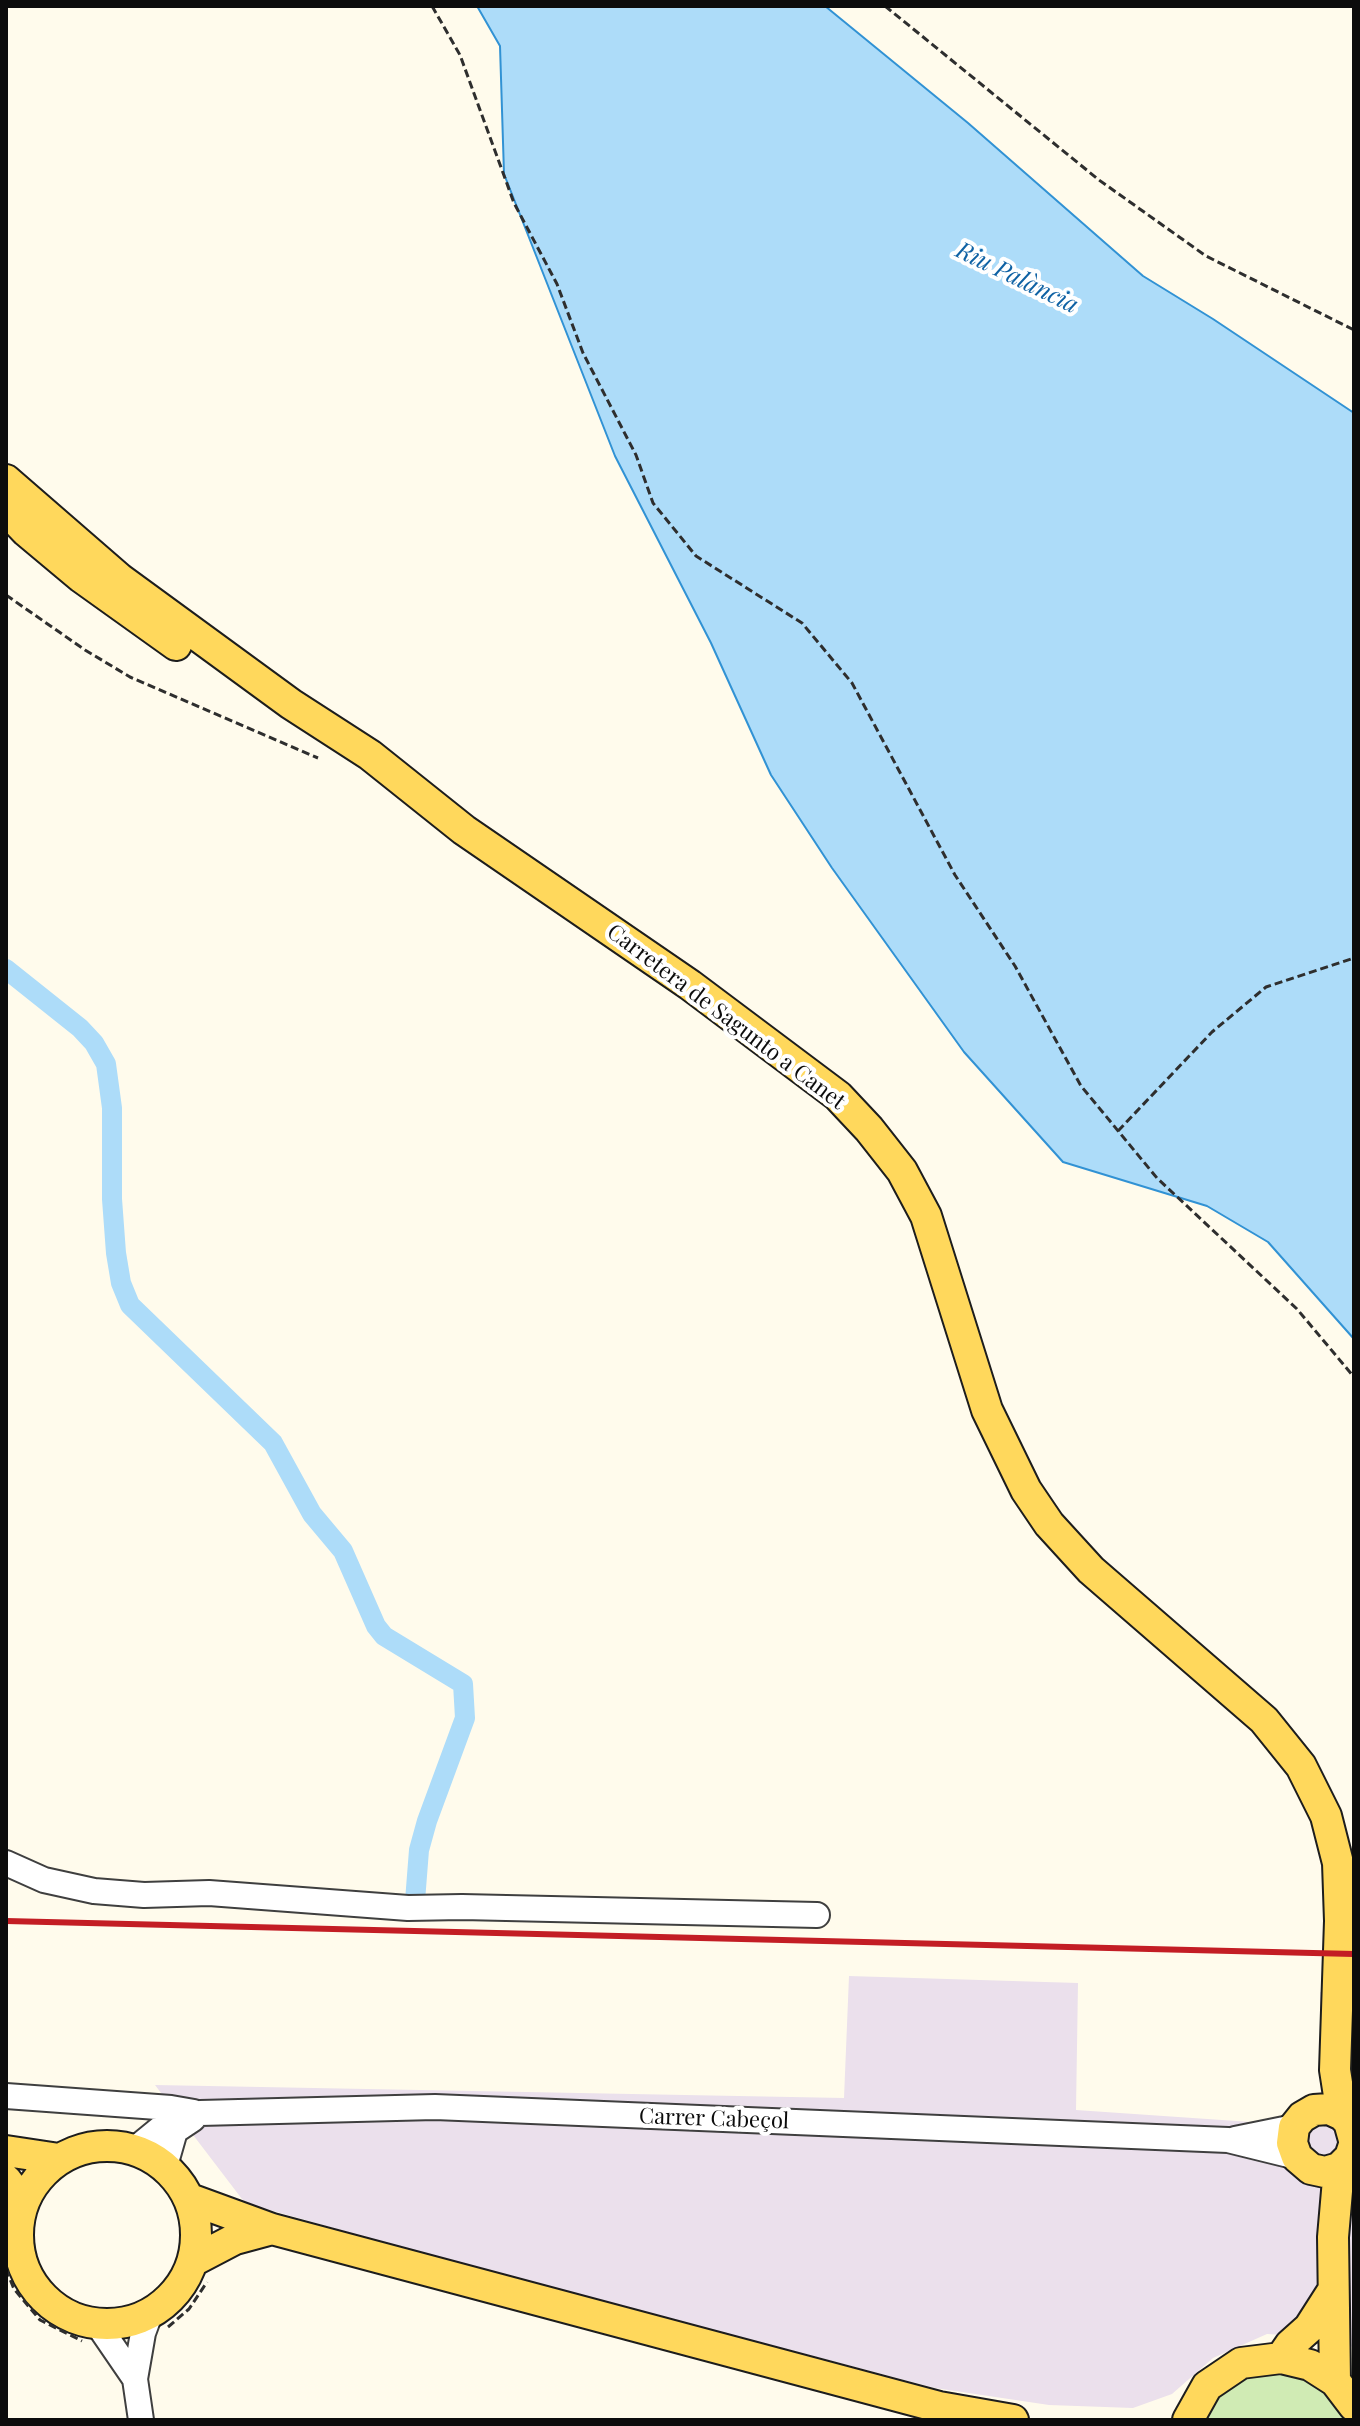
<!DOCTYPE html>
<html>
<head>
<meta charset="utf-8">
<style>
  body { margin:0 }
  #map { position:relative; width:1360px; height:2426px; overflow:hidden; background:#fffbec; font-family:"Playfair Display",serif }
  canvas { display:block }
  .frame { position:absolute; inset:0; border:8px solid #0c0c0c; pointer-events:none }
</style>
</head>
<body>
<div id="map">
<canvas width="1360" height="2426"></canvas>
<div class="frame"></div>
</div>
<script>
const ctx = document.querySelector('canvas').getContext('2d');
ctx.lineJoin = 'round';
function fillPath(path, color) { ctx.fillStyle = color; ctx.fill(path, 'evenodd'); }
const toPath = rows => new Path2D(rows.map(r => 'M' + r).join(''));
function strokePath(path, color, width, dash) { ctx.strokeStyle = color; ctx.lineWidth = width; ctx.lineCap = dash ? 'butt' : 'round'; ctx.setLineDash(dash || []); ctx.stroke(path); }
function write(font, color, halo, rows, align = 'center') {
  ctx.font = font + ' "Playfair Display",serif'; ctx.lineWidth = 8; ctx.setLineDash([]); ctx.textBaseline = 'middle'; ctx.strokeStyle = halo; ctx.fillStyle = color; for (const [text, x, y, turn = 0] of rows) {
    ctx.save(); ctx.translate(x, y); ctx.rotate((+turn || 0) * Math.PI / 180); ctx.textAlign = isNaN(turn) ? turn : align; if (halo) ctx.strokeText(text, 0, 0); ctx.fillText(text, 0, 0); ctx.restore();
  }
}
fillPath(toPath([
  [849,1976,1078,1983,1076,2110,1324,2127,1320,1992,1354,1986,1354,2352,1348,2339,1267,2334,1213,2358,1172,2394,1133,2408,1049,2405,935,2388,468,2266,245,2203,155,2085,844,2098]
]), '#ebe0ec');
fillPath(toPath([
  [1278,2372,1303,2378,1325,2391,1341,2411,1344,2420,1204,2420,1211,2405,1229,2386,1253,2375]
]), '#d0ebb4');
const water = toPath([
  [477,6,825,6,968,123,1143,276,1213,319,1354,413,1354,1339,1268,1242,1207,1206,1063,1162,964,1052,832,868,771,775,711,643,615,456,504,174,500,46,477,6]
]);
fillPath(water, '#addcf9');
strokePath(water, '#3192d4', 2);
strokePath(toPath([
  [6,969,80,1028,94,1043,106,1064,112,1108,112,1199,116,1253,121,1283,130,1305,273,1443,312,1514,343,1551,376,1626,384,1636,463,1684,465,1718,427,1821,419,1850,415,1901]
]), '#addcf9', 20);
const minor = toPath([
  [6,1863,44,1880,94,1891,144,1895,209,1893,408,1908,462,1907,817,1915],
  [6,2096,171,2108,194,2112],
  [1235,2139,1294,2127],
  [135,2149,168,2122,200,2113,435,2107,1228,2140,1297,2157],
  [165,2166,175,2131,193,2119],
  [98,2325,135,2379],
  [141,2420,135,2379,143,2333,150,2314]
]);
const major = toPath([
  [6,480,120,579,291,704,370,755,464,830,690,985,838,1096,869,1129,902,1171,926,1216,987,1410,1026,1490,1049,1524,1091,1570,1264,1720,1301,1766,1326,1816,1338,1863,1340,1921,1335,2070,1342,2115],
  [6,510,26,531,81,577,176,645],
  [1354,2140,1349,2122,1342,2115,1329,2109,1314,2110,1302,2117,1294,2127,1292,2143,1297,2157,1311,2169,1325,2172,1339,2168,1350,2157,1354,2145],
  '18 2235a89 89 0 1 1 178 0a89 89 0 1 1-178 0Z',
  [6,2151,59,2159],
  [6,2180,23,2203],
  [190,2199,272,2229,939,2407,1013,2420],
  [193,2261,235,2239,272,2229],
  [1281,2358,1290,2345,1309,2328,1332,2292],
  [1335,2381,1333,2237,1339,2168],
  [1188,2420,1207,2386,1241,2363,1281,2358,1310,2365,1335,2381,1354,2406]
]);
strokePath(minor, '#3f3f3f', 28);
strokePath(major, '#1d1d1d', 34);
strokePath(toPath([
  [432,6,460,55,514,203,557,284,583,353,636,455,653,503,696,556,802,623,852,683,955,875,1015,966,1081,1086,1157,1178,1297,1309,1354,1377],
  [885,6,1099,180,1206,256,1354,330],
  [6,595,85,650,130,677,318,758],
  [1118,1131,1212,1032,1266,987,1354,958],
  [6,2269,14,2289,40,2320,82,2341],
  [168,2327,189,2309,207,2282]
]), '#2e2e2e', 3, [8, 4]);
strokePath(minor, '#fff', 24);
strokePath(major, '#ffd85c', 30);
strokePath(toPath([
  [6,1921,1354,1954]
]), '#c31d24', 6);
write('22px', '#0c0c0c', '#fff', [
  ["Carretera de Sagunto a Canet",726,1017,37],
  ["Carrer Cabeçol",714,2119,2]
]);
write('italic 24px', '#0f62a4', '#fff', [
  ["Riu Palància",1017,278,26]
]);
</script>
</body>
</html>
